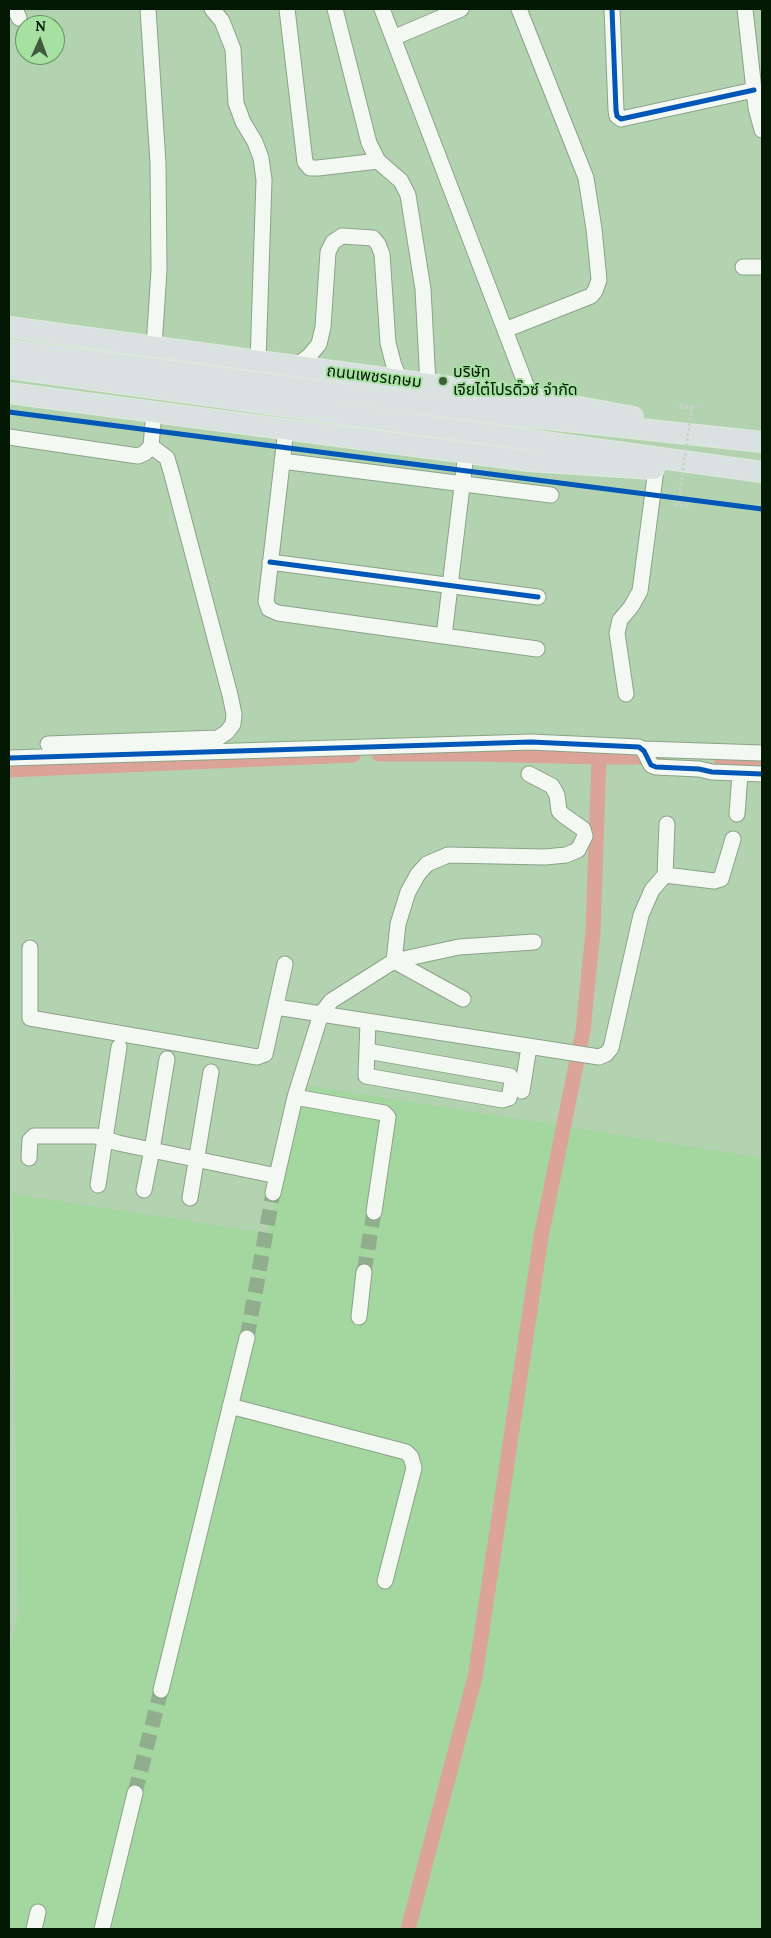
<!DOCTYPE html>
<html>
<head>
<meta charset="utf-8">
<style>
  body { margin:0 }
  #map { position:relative; width:771px; height:1938px; overflow:hidden; background:#b3d2b0; font-family:Lora,serif }
  canvas { display:block }
  .frame { position:absolute; inset:0; border:10px solid #031903; pointer-events:none }
  .north { position:absolute; left:15px; top:15px; width:50px; height:50px; box-sizing:border-box; background:#a6e1a1; border:1px solid #659162; border-radius:50%; rotate:2deg; font-size:14px; font-weight:700; line-height:20px; text-align:center; color:#031903 }
  .north::after { content:''; display:block; margin:auto; width:18px; height:22px; background:#415a40; clip-path:polygon(50% 0,100% 100%,50% 72%,0 100%) }
</style>
</head>
<body>
<div id="map">
<canvas width="771" height="1938"></canvas>
<div class="frame"></div>
<div class="north">N</div>
</div>
<script>
const ctx = document.querySelector('canvas').getContext('2d');
ctx.lineJoin = 'round';
function fillPath(path, color) { ctx.fillStyle = color; ctx.fill(path, 'evenodd'); }
const toPath = rows => new Path2D(rows.map(r => 'M' + r).join(''));
function strokePath(path, color, width, dash) { ctx.strokeStyle = color; ctx.lineWidth = width; ctx.lineCap = dash ? 'butt' : 'round'; ctx.setLineDash(dash || []); ctx.stroke(path); }
function write(font, color, halo, rows, align = 'center') {
  ctx.font = font + ' Lora,"Noto Sans Thai",serif'; ctx.lineWidth = 4; ctx.setLineDash([]); ctx.textBaseline = 'middle'; ctx.strokeStyle = halo; ctx.fillStyle = color; for (const [text, x, y, turn = 0] of rows) {
    ctx.save(); ctx.translate(x, y); ctx.rotate((+turn || 0) * Math.PI / 180); ctx.textAlign = isNaN(turn) ? turn : align; if (halo) ctx.strokeText(text, 0, 0); ctx.fillText(text, 0, 0); ctx.restore();
  }
}
fillPath(toPath([
  [305,1085,762,1158,762,1929,9,1929,9,1655,18,1615,13,1194,267,1233]
]), '#a4d6a0');
strokePath(toPath([
  [379,754,474,754,599,757,658,757],
  [721,759,762,761],
  [9,770,353,755],
  [408,1929,475,1677,541,1237,583,1031,593,932,599,757]
]), '#dca498', 15);
strokePath(toPath([
  [364,1272,374,1212],
  [247,1338,273,1193],
  [135,1793,161,1690]
]), '#90ad8d', 15, [15, 8]);
const minor = toPath([
  [15,9,19,18],
  [148,9,158,163,159,270,154,347],
  [212,9,222,21,233,49,236,103,243,122,255,142,261,158,264,180,258,362],
  [287,9,305,162,310,168,318,168,378,161],
  [335,9,369,143,378,161,401,181,408,195,423,289,428,384],
  [382,9,531,398],
  [612,9,616,110,617,116,621,119,754,90],
  [745,9,756,108,762,130],
  [393,38,461,9],
  [743,267,762,267],
  [505,330,591,296,595,291,599,280,594,229,586,178,519,9],
  [295,367,310,355,319,344,323,327,328,252,333,242,342,236,373,238,378,244,382,254,388,343,394,366,401,381],
  [286,429,266,601,269,609,278,613,537,649],
  [9,437,138,456,145,453,151,446,154,412],
  [282,461,551,495],
  [270,562,538,597],
  [444,636,466,453],
  [626,694,617,633,620,620,631,607,640,591,656,469],
  [48,744,218,738,227,732,233,724,234,714,230,695,172,475,167,458,151,446],
  [643,749,762,753],
  [9,758,531,742,639,747,644,751,651,765,656,767,699,769,712,772,762,774],
  [737,814,740,774],
  [665,875,667,824],
  [30,948,30,1018,257,1057,265,1054,285,964],
  [463,999,394,961,398,924,408,892,418,874,427,864,448,855,545,857,566,855,578,850,585,836,583,829,563,815,559,811,557,795,552,786,529,774],
  [276,1007,599,1057,606,1054,611,1048,641,915,652,890,665,875,714,881,721,879,733,839],
  [367,1051,510,1076,512,1082,509,1098,503,1100,366,1076,368,1022],
  [522,1091,529,1047],
  [295,1097,384,1113,388,1117,374,1212],
  [29,1158,30,1140,34,1136,96,1136,118,1143,277,1176],
  [98,1185,119,1047],
  [144,1190,152,1150,167,1059],
  [273,1193,295,1097,321,1014,331,1001,394,961,459,947,534,942],
  [190,1198,211,1072],
  [359,1317,364,1272],
  [230,1406,406,1452,411,1457,414,1468,385,1581],
  [161,1690,247,1338],
  [34,1929,38,1912],
  [102,1929,135,1793]
]);
const major = toPath([
  [9,327,531,398,633,417],
  [9,350,500,414,762,442],
  [9,368,762,472],
  [9,393,529,461,654,469]
]);
strokePath(minor, '#8ba388', 17);
strokePath(major, '#ddebdb', 22);
strokePath(toPath([
  [692,407,681,405,680,408,697,407],
  [675,507,675,501,689,502,689,506,678,505]
]), '#c9d3c8', 2.5, [2.5, 2.5]);
strokePath(minor, '#f4f8f3', 15);
strokePath(major, '#dae1e1', 20);
strokePath(toPath([
  [678,505,692,407]
]), '#c9d3c8', 2.5, [2.5, 2.5]);
strokePath(toPath([
  [612,9,616,110,617,116,621,119,754,90],
  [9,412,762,509],
  [270,562,538,597],
  [9,758,531,742,639,747,644,751,651,765,656,767,699,769,712,772,762,774]
]), '#0057b8', 5);
for (const [x, y, r, color] of [
  [443,381,5,"#415a40"]
]) { const dot = new Path2D(); dot.arc(x, y, r, 0, 2 * Math.PI); ctx.fillStyle = color; ctx.fill(dot); strokePath(dot, '#a6e1a1', 2); }
write('16px', '#031903', '#a6e1a1', [
  ["บริษัท",453,372],
  ["เจียไต๋โปรดิ๊วซ์ จำกัด",453,390]
], 'left');
write('16px', '#031903', '#a6e1a1', [
  ["ถนนเพชรเกษม",374,377,7]
]);
</script>
</body>
</html>
